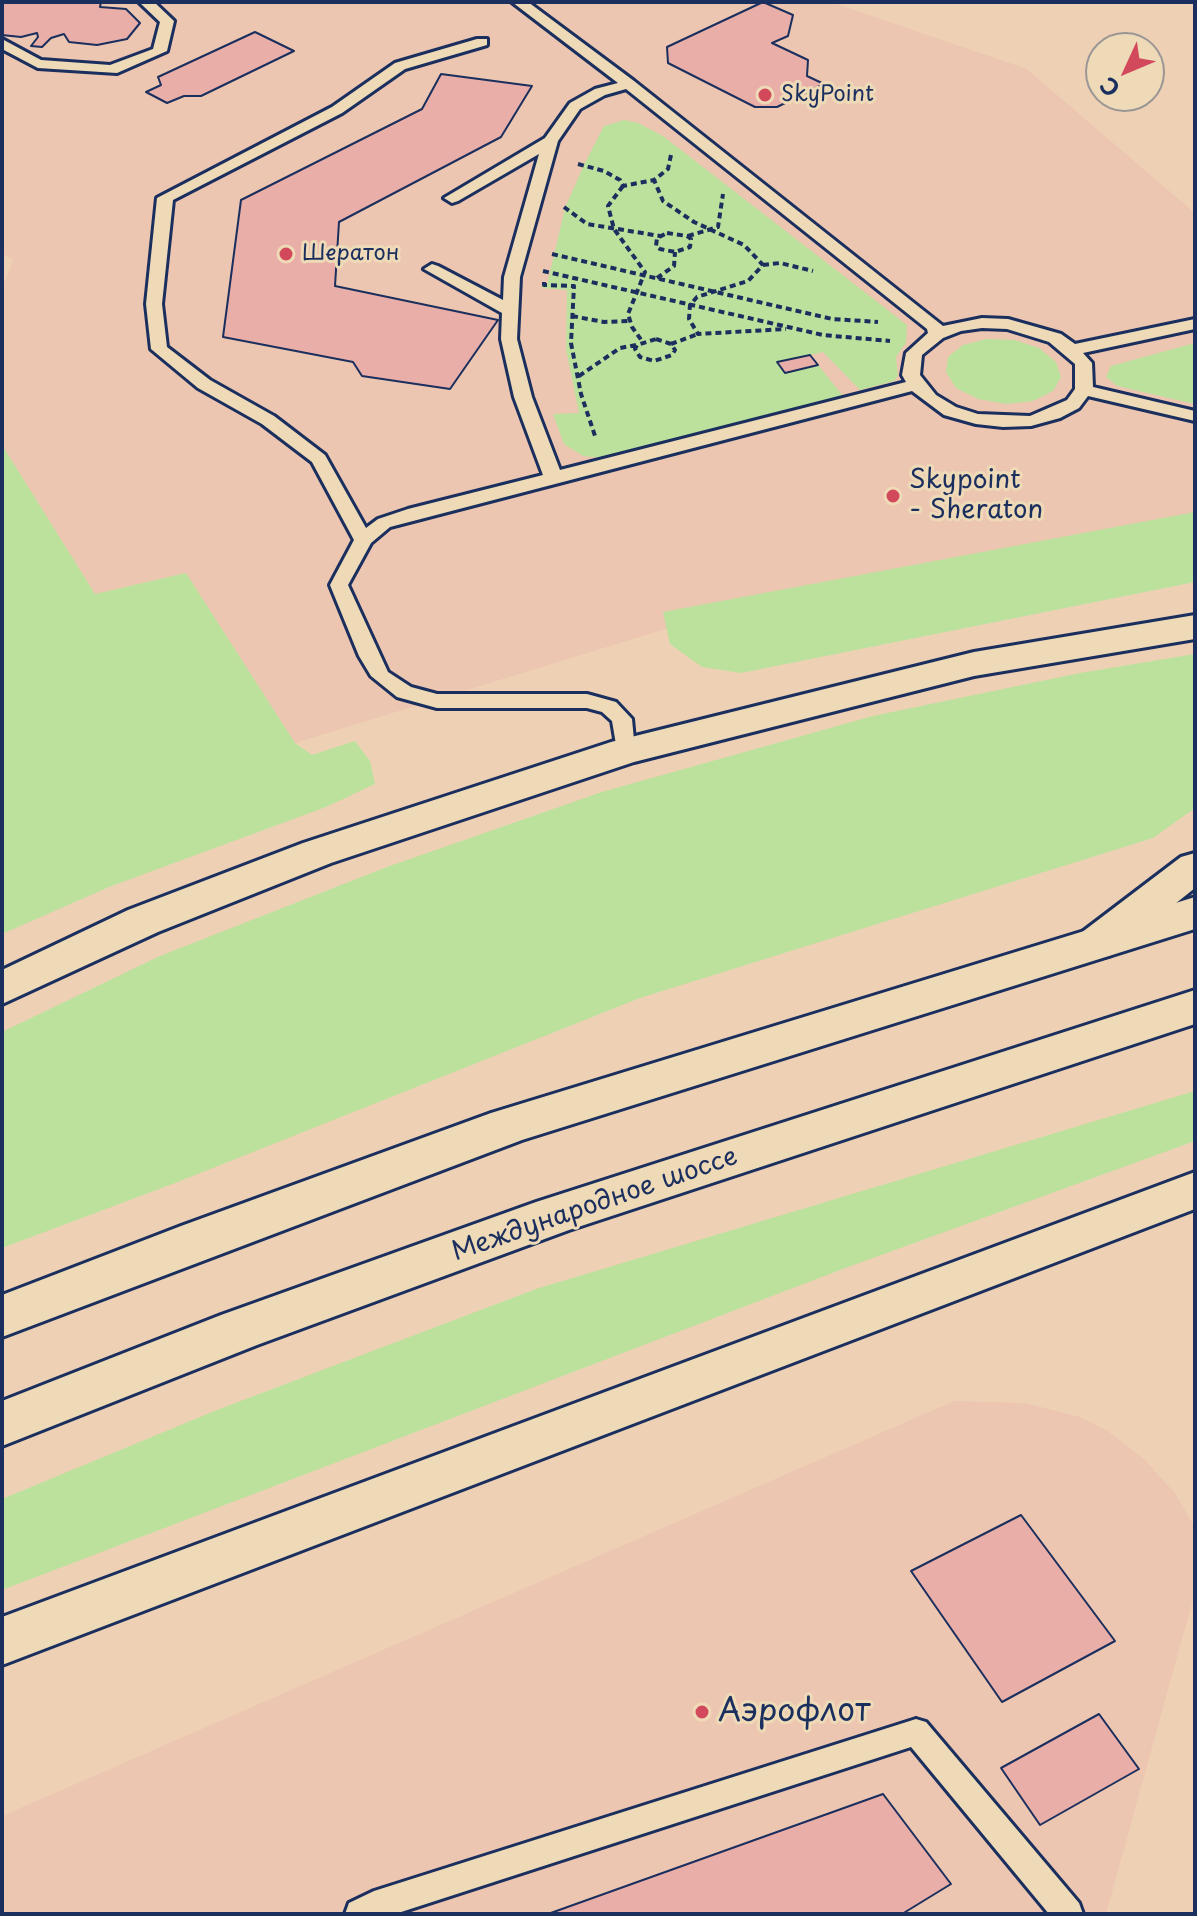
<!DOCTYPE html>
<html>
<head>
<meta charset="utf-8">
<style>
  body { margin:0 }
  #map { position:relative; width:1197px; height:1916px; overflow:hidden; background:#eed1b5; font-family:"Playpen Sans",sans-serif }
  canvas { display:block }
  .frame { position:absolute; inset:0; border:4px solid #1b2f5e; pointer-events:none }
  .north { position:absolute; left:1085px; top:32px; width:80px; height:80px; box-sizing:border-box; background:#efdab8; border:2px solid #9a9694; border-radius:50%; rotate:226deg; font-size:22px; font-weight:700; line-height:32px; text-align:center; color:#1b2f5e }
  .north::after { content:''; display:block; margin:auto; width:28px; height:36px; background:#d1495b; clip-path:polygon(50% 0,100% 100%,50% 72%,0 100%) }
</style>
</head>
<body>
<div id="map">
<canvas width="1197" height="1916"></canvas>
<div class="frame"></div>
<div class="north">С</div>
</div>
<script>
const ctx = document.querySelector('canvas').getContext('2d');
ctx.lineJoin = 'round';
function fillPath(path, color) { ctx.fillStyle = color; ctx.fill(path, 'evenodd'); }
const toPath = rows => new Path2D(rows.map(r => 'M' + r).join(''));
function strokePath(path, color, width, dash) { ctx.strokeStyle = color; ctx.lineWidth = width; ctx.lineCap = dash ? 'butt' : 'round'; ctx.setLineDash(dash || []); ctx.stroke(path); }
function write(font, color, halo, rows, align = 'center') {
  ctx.font = font + ' "Playpen Sans",sans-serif'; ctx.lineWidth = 6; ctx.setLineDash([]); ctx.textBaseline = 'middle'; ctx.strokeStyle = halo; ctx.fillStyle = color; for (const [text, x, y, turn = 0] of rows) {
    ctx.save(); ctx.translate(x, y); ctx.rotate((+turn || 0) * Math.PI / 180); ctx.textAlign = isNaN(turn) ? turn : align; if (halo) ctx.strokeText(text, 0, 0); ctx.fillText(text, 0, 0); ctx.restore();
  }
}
fillPath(toPath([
  [2,2,831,2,1027,69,1195,213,1195,542,805,586,295,743,186,573,95,594,2,445,2,288,13,260,2,253],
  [954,1401,1025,1403,1080,1417,1108,1431,1143,1458,1175,1493,1194,1526,1195,1588,1191,1607,1106,1914,2,1914,2,1816]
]), '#ecc6b1');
fillPath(toPath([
  [624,120,638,123,663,136,907,325,906,343,896,357,898,376,894,381,860,390,823,352,810,355,777,363,785,373,818,365,843,396,603,458,583,456,564,444,553,414,579,413,566,349,567,290,541,288,547,285,565,208,584,165,604,126],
  [987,339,1015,340,1039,348,1056,362,1061,377,1053,391,1033,401,1006,404,978,399,956,388,946,372,948,357,963,345],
  [1195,343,1195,404,1117,386,1106,377,1111,366],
  [2,445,95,594,186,573,295,743,312,755,355,741,370,761,375,784,326,807,109,887,2,934],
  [1195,512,1195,582,741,673,702,667,670,644,663,612],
  [1195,654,1195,808,1153,838,640,998,175,1183,2,1248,2,1032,160,956,387,867,602,792,873,716,1080,673],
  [1195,1091,1195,1141,848,1267,2,1590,2,1499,217,1410,536,1289]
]), '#bbe19c');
const building = toPath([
  [2,2,101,2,100,7,126,9,140,23,127,39,97,45,69,42,64,34,51,38,42,47,31,46,38,37,37,33,21,37,2,35,2,2],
  [763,2,793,15,788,36,772,43,808,60,807,76,824,84,777,107,755,107,668,63,667,47,763,2],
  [255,32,294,51,201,96,184,96,167,103,146,92,161,85,158,77,255,32],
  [441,74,532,86,501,137,339,222,335,286,498,320,450,389,362,376,353,362,223,337,241,200,422,109,441,74],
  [810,355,818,365,785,373,777,362,810,355],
  [1021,1515,1115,1641,1002,1702,911,1571,1021,1515],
  [1099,1714,1139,1769,1040,1825,1001,1768,1099,1714],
  [883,1794,951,1884,902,1914,548,1914,883,1794]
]);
fillPath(building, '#e8aea7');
strokePath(building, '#1b2f5e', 2);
const lane = toPath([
  [139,2,154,2,174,21,167,51,117,73,38,68,2,49,2,39,41,60,110,65,153,49,160,22,139,2],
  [512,2,528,2,634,81,943,326,982,318,1008,319,1061,334,1075,344,1195,319,1195,329,1083,353,1092,363,1093,387,1195,411,1195,421,1088,396,1079,408,1060,418,1031,426,1003,427,976,424,944,415,912,391,390,527,371,543,348,585,388,672,411,687,437,694,587,694,616,702,632,719,635,751,625,758,618,756,612,721,602,712,587,708,437,708,397,697,371,676,359,656,330,585,354,540,312,462,262,424,198,388,151,349,146,304,157,198,332,107,395,63,477,39,487,39,487,45,405,69,342,113,173,200,162,304,167,347,210,380,274,416,325,455,366,528,378,519,408,509,543,475,514,397,501,339,502,313,424,269,432,264,438,266,503,300,504,277,539,154,458,201,452,203,444,198,545,138,570,103,595,89,618,83,512,2],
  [626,89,927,329,928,333,906,353,902,375,906,382,560,470,532,397,517,339,520,277,558,141,580,109,605,95,626,89],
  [982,328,1007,329,1049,342,1075,364,1075,389,1067,400,1030,416,978,414,956,407,936,395,920,375,922,355,943,338,961,331,982,328],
  [916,1719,926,1722,1079,1903,1083,1914,1049,1914,911,1747,395,1914,345,1914,349,1903,374,1891,916,1719]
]);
const street = toPath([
  [1195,615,1195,639,974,676,634,762,331,863,158,932,2,1004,2,970,128,910,303,843,611,742,974,652,1195,615],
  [1195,853,1195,888,1111,955,1096,959,1081,955,1075,944,1081,933,1181,857,1195,853],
  [1195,1172,1195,1209,2,1665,2,1617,1195,1172]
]);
const highway = toPath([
  [1195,897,1195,929,522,1140,2,1337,2,1295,181,1226,491,1113,1195,897],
  [1195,990,1195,1024,569,1230,257,1345,2,1446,2,1401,221,1315,536,1202,1195,990]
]);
strokePath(lane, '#1b2f5e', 6);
strokePath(street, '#1b2f5e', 6);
strokePath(highway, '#1b2f5e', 6);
strokePath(toPath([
  [671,155,668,169,654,180,663,201,694,222,744,245,763,265,748,281,697,297,690,305,689,319,698,334,786,329],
  [578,164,604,171,620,180,623,186,654,180],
  [623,186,608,206,614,229,645,272,628,314,632,327,642,341],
  [564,207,587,224,660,236],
  [667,233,687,236,691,239,690,247,675,252,660,249,656,246,657,238,667,233],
  [688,236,718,227,723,194],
  [552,254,832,319,878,322],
  [763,265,780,263,813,271],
  [543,271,823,335,890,341],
  [657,278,674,266,675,252],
  [544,282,544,285,574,286,571,343,581,394,596,439],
  [572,316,604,322,630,321],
  [656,339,671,344,675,350,672,355,654,361,640,357,635,349,637,345,656,339],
  [671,344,698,334],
  [579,376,620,348,636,345]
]), '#1b2f5e', 4, [6, 4]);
fillPath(lane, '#efdab8');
fillPath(street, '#efdab8');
fillPath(highway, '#efdab8');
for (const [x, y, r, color] of [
  [765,95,8,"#d1495b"],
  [286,254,8,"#d1495b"],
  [893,496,8,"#d1495b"],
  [702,1712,8,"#d1495b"]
]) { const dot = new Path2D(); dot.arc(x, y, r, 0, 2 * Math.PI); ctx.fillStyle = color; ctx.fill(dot); strokePath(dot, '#efdab8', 3); }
write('22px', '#1b2f5e', '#efdab8', [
  ["SkyPoint",781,95],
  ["Шератон",302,254]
], 'left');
write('26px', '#1b2f5e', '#efdab8', [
  ["Skypoint",909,481],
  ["- Sheraton",909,511]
], 'left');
write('26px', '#1b2f5e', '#efdab8', [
  ["Международное шоссе",595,1205,-19]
]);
write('32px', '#1b2f5e', '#efdab8', [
  ["Аэрофлот",718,1712]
], 'left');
</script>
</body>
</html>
